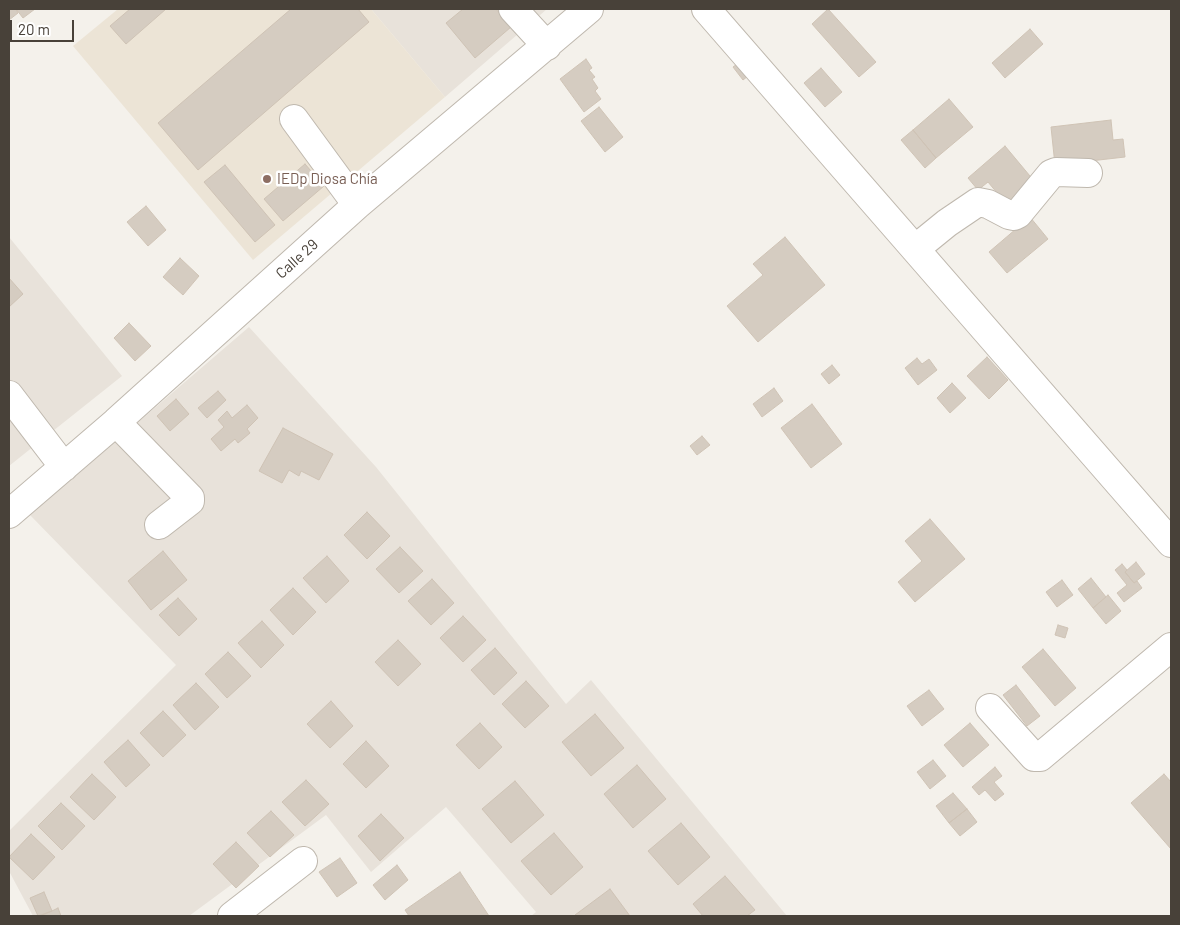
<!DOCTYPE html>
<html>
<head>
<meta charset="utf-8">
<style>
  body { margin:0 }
  #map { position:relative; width:1180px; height:925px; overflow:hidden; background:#f4f1eb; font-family:Barlow,sans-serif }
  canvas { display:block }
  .frame { position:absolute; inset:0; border:10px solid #484139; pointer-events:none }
  .scale { position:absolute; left:10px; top:20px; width:64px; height:22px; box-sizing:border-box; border:2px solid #484139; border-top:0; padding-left:6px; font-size:15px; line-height:18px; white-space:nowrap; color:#484139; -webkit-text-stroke:4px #fff; paint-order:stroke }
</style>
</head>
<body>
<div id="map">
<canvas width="1180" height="925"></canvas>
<div class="frame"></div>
<div class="scale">20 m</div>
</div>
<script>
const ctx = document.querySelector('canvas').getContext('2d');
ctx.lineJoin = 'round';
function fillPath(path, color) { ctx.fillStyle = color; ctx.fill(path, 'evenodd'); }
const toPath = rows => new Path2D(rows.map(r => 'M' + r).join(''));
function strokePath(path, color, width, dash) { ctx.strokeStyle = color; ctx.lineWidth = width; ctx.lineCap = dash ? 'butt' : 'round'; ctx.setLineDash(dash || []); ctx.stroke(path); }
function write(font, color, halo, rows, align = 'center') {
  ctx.font = font + ' Barlow,sans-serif'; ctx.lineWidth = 5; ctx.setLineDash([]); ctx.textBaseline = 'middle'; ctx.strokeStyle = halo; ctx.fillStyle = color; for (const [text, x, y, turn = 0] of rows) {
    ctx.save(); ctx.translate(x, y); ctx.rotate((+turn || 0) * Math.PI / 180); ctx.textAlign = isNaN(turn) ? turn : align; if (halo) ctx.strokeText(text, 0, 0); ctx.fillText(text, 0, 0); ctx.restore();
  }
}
fillPath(toPath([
  [371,9,547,9,445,97],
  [9,237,122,376,9,466],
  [249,327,376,467,566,704,591,680,787,916,531,916,536,912,446,807,371,872,326,815,189,916,33,916,9,871,9,831,176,665,30,515]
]), '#e8e2da');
fillPath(toPath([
  [118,9,371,9,445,97,253,260,73,46]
]), '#ece4d6');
const building = toPath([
  [9,9,16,9,18,13,9,20,9,9],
  [16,9,35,9,23,18,16,9],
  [130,9,166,9,126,44,110,26,130,9],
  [291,9,358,9,369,22,198,170,158,123,291,9],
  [463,9,496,9,511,27,475,58,446,23,463,9],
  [828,9,876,62,859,77,812,24,828,9],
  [1030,29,1043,44,1005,78,992,63,1030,29],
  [586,59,592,68,589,70,595,77,592,79,598,88,595,91,601,99,584,112,560,79,586,59],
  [744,59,753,72,743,80,733,67,744,59],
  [821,68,842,92,825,107,804,83,821,68],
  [949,99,973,127,936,158,913,130,949,99],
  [599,107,623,137,605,152,581,121,599,107],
  [1111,120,1113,140,1123,139,1125,157,1055,165,1051,127,1111,120],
  [913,130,936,158,925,168,901,140,913,130],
  [1005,146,1035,182,1008,206,988,182,978,190,968,178,1005,146],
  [305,164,324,186,283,221,264,199,305,164],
  [225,165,275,225,255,242,204,182,225,165],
  [146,206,166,230,148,246,127,222,146,206],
  [1030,217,1048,239,1007,273,989,252,1030,217],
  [785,237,825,285,758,342,727,306,763,275,753,264,785,237],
  [180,258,199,276,183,295,163,277,180,258],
  [9,278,23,294,9,307,9,278],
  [129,323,151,346,135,361,114,338,129,323],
  [987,357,1008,380,989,399,967,376,987,357],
  [917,358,922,364,929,359,937,370,918,385,905,368,917,358],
  [832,365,840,375,829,384,821,374,832,365],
  [952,383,966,398,950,413,937,398,952,383],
  [774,388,783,401,762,417,753,404,774,388],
  [218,391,226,400,207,418,198,408,218,391],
  [176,399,189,414,170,431,157,416,176,399],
  [812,404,842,444,811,468,781,428,812,404],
  [247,405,258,418,247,429,250,433,238,443,235,439,221,451,211,439,224,427,218,420,227,411,232,418,247,405],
  [283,428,333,454,319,480,301,471,299,476,289,470,282,483,259,471,283,428],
  [702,436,710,445,697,455,690,446,702,436],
  [367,512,390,536,367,559,344,535,367,512],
  [930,519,965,559,915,602,898,582,922,561,905,541,930,519],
  [400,547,423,571,399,593,376,569,400,547],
  [163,551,187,580,151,610,128,581,163,551],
  [327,556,349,581,326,603,303,578,327,556],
  [1136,562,1145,574,1134,583,1125,572,1136,562],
  [1122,564,1127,570,1125,572,1134,583,1137,581,1142,588,1124,602,1117,593,1127,585,1115,570,1122,564],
  [1091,578,1106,597,1093,608,1078,589,1091,578],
  [432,579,454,603,431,625,408,601,432,579],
  [1062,580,1073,595,1057,607,1046,592,1062,580],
  [293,588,316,612,293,635,270,610,293,588],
  [1108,595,1121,611,1106,624,1093,608,1108,595],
  [178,598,197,619,179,636,159,615,178,598],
  [463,616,486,640,463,662,440,638,463,616],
  [262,621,284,645,261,668,238,643,262,621],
  [1058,625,1068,628,1065,638,1055,635,1058,625],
  [398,640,421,664,398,686,375,662,398,640],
  [495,648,517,673,494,695,471,670,495,648],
  [1043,649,1076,688,1055,706,1022,667,1043,649],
  [228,652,251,676,227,698,205,674,228,652],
  [526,681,549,706,525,728,502,704,526,681],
  [196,683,219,707,195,730,173,705,196,683],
  [1016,685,1040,716,1027,726,1003,695,1016,685],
  [929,690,944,709,922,726,907,706,929,690],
  [331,701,353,726,330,748,307,724,331,701],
  [163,711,186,735,163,757,140,733,163,711],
  [595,714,624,748,591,776,562,742,595,714],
  [480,723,502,747,479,769,456,745,480,723],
  [970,723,989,745,963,767,944,745,970,723],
  [128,740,150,765,126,787,104,762,128,740],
  [366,741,389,766,366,788,343,764,366,741],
  [933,760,946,776,930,789,917,772,933,760],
  [637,765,666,799,633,828,604,794,637,765],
  [995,767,1002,776,994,782,1004,794,995,801,985,790,979,795,972,787,995,767],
  [92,774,116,797,94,820,70,797,92,774],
  [1164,774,1171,782,1171,849,1131,803,1164,774],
  [306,780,329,804,305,826,282,802,306,780],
  [515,781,544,815,511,843,482,809,515,781],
  [953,793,967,809,949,823,936,806,953,793],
  [61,803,85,826,62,850,38,826,61,803],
  [967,809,977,822,960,836,949,823,967,809],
  [271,811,294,835,270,857,247,833,271,811],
  [381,814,404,838,380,861,358,836,381,814],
  [681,823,710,857,678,885,648,851,681,823],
  [554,833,583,867,551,895,521,861,554,833],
  [31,834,55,857,33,880,9,857,31,834],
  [236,842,259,866,236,888,213,864,236,842],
  [340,858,357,883,337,897,319,872,340,858],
  [397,865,408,880,385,900,373,885,397,865],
  [460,872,489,916,409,916,405,910,460,872],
  [725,876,755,910,747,916,703,916,693,904,725,876],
  [610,889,630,916,576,916,575,915,610,889],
  [44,892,52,911,38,916,30,898,44,892],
  [58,908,61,916,40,916,52,911,58,908]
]);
fillPath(building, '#d5ccc1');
strokePath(building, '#cfc3b5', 1);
const minor = toPath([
  [513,9,547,46],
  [706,9,1171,543],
  [294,119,357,205],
  [915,249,947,223,978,202,988,204,1009,215,1014,216,1018,214,1051,174,1056,172,1088,173],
  [9,395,64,467],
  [116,422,190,498,190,501,159,525],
  [9,514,116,422,357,205,589,9],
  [990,708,1034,757,1040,757,1171,647],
  [232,916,303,861]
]);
strokePath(minor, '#bfb8ae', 30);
strokePath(minor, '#fff', 28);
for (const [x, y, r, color] of [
  [267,179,5,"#8d6e63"]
]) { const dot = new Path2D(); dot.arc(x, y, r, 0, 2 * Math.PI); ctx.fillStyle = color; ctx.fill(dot); strokePath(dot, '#fff', 2); }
write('15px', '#785e54', '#fff', [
  ["IEDp Diosa Chía",277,179]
], 'left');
write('15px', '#484139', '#fff', [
  ["Calle 29",297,259,-42]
]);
</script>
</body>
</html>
